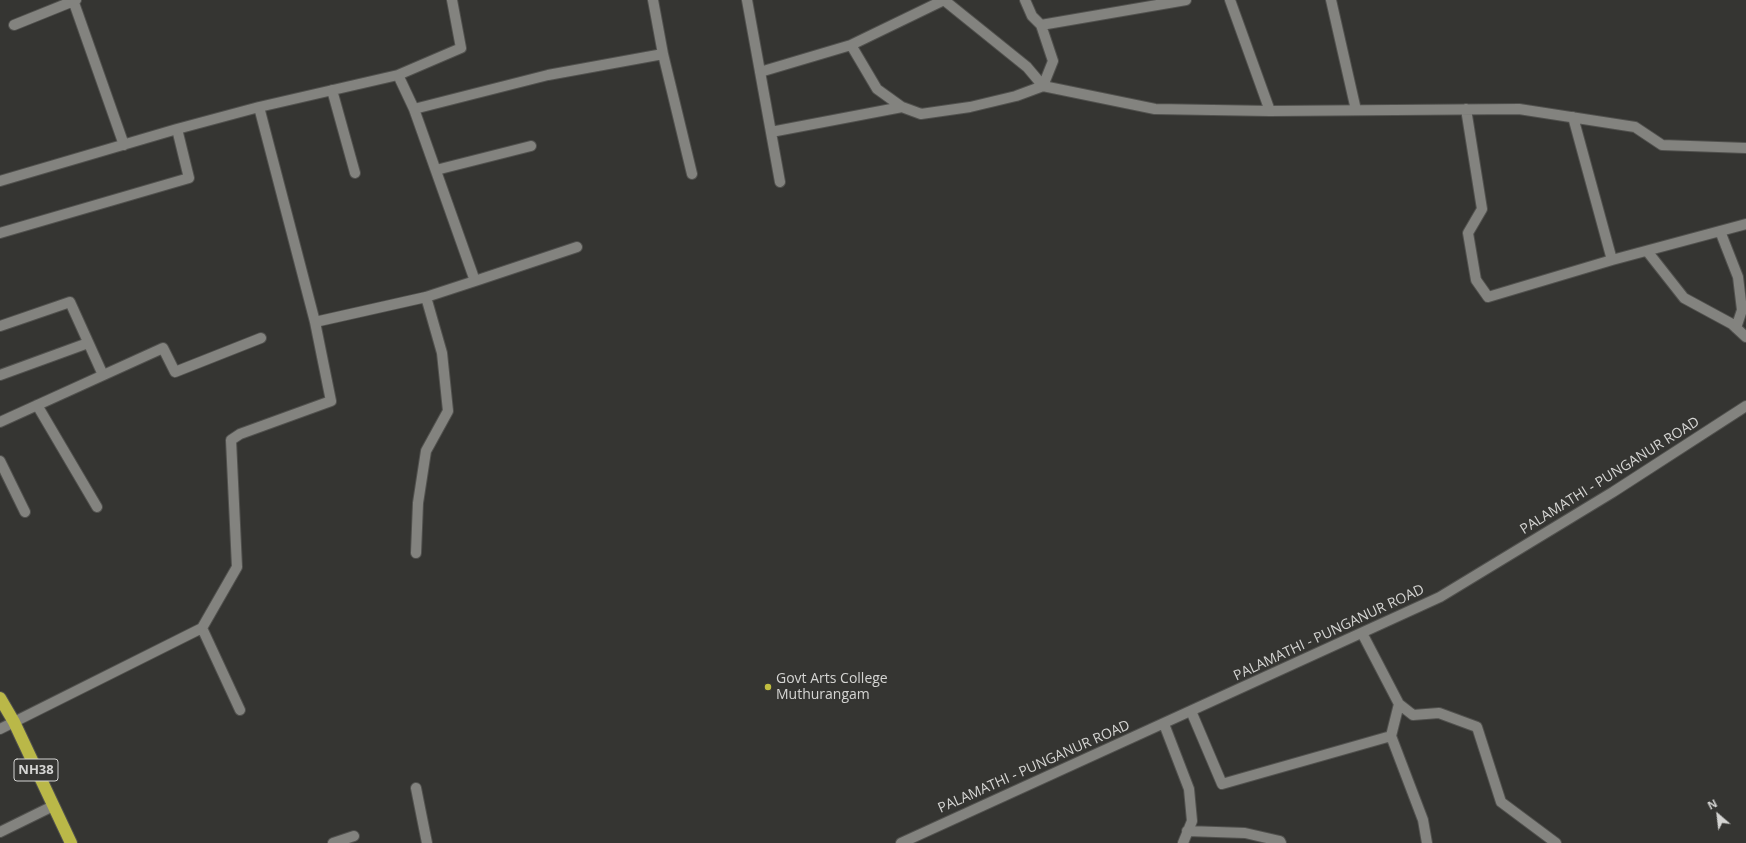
<!DOCTYPE html>
<html>
<head>
<meta charset="utf-8">
<style>
  body { margin:0 }
  #map { position:relative; width:1746px; height:843px; overflow:hidden; background:#353532; font-family:"Open Sans",sans-serif }
  canvas { display:block }
  .north { position:absolute; left:1698px; top:795px; width:40px; height:40px; -webkit-text-stroke:3px #353532; paint-order:stroke; rotate:332deg; font-size:11px; font-weight:700; line-height:16px; text-align:center; color:#d5d5d3 }
  .north::after { content:''; display:block; margin:auto; width:14px; height:18px; background:#d5d5d3; clip-path:polygon(50% 0,100% 100%,50% 72%,0 100%) }
</style>
</head>
<body>
<div id="map">
<canvas width="1746" height="843"></canvas>
<div class="north">N</div>
</div>
<script>
const ctx = document.querySelector('canvas').getContext('2d');
ctx.lineJoin = 'round';
const toPath = rows => new Path2D(rows.map(r => 'M' + r).join(''));
function strokePath(path, color, width, dash) { ctx.strokeStyle = color; ctx.lineWidth = width; ctx.lineCap = dash ? 'butt' : 'round'; ctx.setLineDash(dash || []); ctx.stroke(path); }
function write(font, color, halo, rows, align = 'center') {
  ctx.font = font + ' "Open Sans",sans-serif'; ctx.lineWidth = 3; ctx.setLineDash([]); ctx.textBaseline = 'middle'; ctx.strokeStyle = halo; ctx.fillStyle = color; for (const [text, x, y, turn = 0] of rows) {
    ctx.save(); ctx.translate(x, y); ctx.rotate((+turn || 0) * Math.PI / 180); ctx.textAlign = isNaN(turn) ? turn : align; if (halo) ctx.strokeText(text, 0, 0); ctx.fillText(text, 0, 0); ctx.restore();
  }
}
const minor = toPath([
  [73,0,124,145],
  [747,0,780,182],
  [1230,0,1270,111],
  [1331,0,1356,110],
  [14,25,76,0],
  [1041,25,1186,0],
  [851,45,877,89,902,107,921,114,970,107,1016,96,1043,86,1155,109,1270,111,1519,109,1635,127,1662,145,1746,148],
  [663,54,692,174],
  [760,72,851,45,944,0,1027,67,1043,86,1053,61,1041,25,1032,16,1025,0],
  [332,90,355,173],
  [259,107,315,322,426,297,475,281,414,109,398,75],
  [414,109,548,75,663,54,653,0],
  [1466,109,1482,209,1468,233,1476,280,1488,297,1612,260,1746,224],
  [1573,117,1612,260],
  [771,132,902,107],
  [436,170,531,146],
  [0,181,177,129,259,107,398,75,461,48,452,0],
  [1720,231,1738,277,1742,310,1736,328],
  [0,233,189,178,177,129],
  [1647,251,1684,298,1732,324,1746,337],
  [475,281,577,247],
  [0,326,70,302,103,375],
  [0,375,88,343],
  [37,405,97,507],
  [0,422,163,348,175,372,261,338],
  [0,461,25,512],
  [416,553,418,503,426,451,448,411,442,353,426,297],
  [202,628,240,710],
  [1362,633,1399,704,1413,715,1439,713,1477,727,1501,802,1556,843],
  [1191,711,1222,784,1391,736,1399,704],
  [1164,724,1189,789,1192,821,1183,843],
  [0,729,202,628,237,567,231,440,240,434,331,401,315,322],
  [1391,736,1423,820,1427,843],
  [416,788,427,843],
  [1187,831,1245,833,1280,841,1281,843],
  [0,832,53,806],
  [333,843,354,836],
  [901,843,1440,597,1613,492,1746,406]
]);
const highway = toPath([
  [0,698,14,722,71,843]
]);
strokePath(minor, '#51514e', 12);
strokePath(highway, '#51514e', 14);
strokePath(minor, '#83837f', 10);
strokePath(highway, '#bab848', 12);
for (const [x, y, r, color] of [
  [768,687,4,"#c1be40"]
]) { const dot = new Path2D(); dot.arc(x, y, r, 0, 2 * Math.PI); ctx.fillStyle = color; ctx.fill(dot); strokePath(dot, '#353532', 1.5); }
for (const [x, y, w] of [
  [36,770,44]
]) { const box = new Path2D(); box.roundRect(x - w / 2, y - 11, w, 22, 3); ctx.fillStyle = '#353532'; ctx.fill(box); strokePath(box, '#d5d5d3', 1); }
write('bold 13px', '#d5d5d3', null, [
  ["NH38",36,770]
]);
write('14px', '#d5d5d3', '#353532', [
  ["PALAMATHI - PUNGANUR ROAD",1610,476,-32],
  ["PALAMATHI - PUNGANUR ROAD",1329,633,-25],
  ["PALAMATHI - PUNGANUR ROAD",1034,767,-24]
]);
write('14px', '#d5d5d3', '#353532', [
  ["Govt Arts College",776,679],
  ["Muthurangam",776,695]
], 'left');
</script>
</body>
</html>
